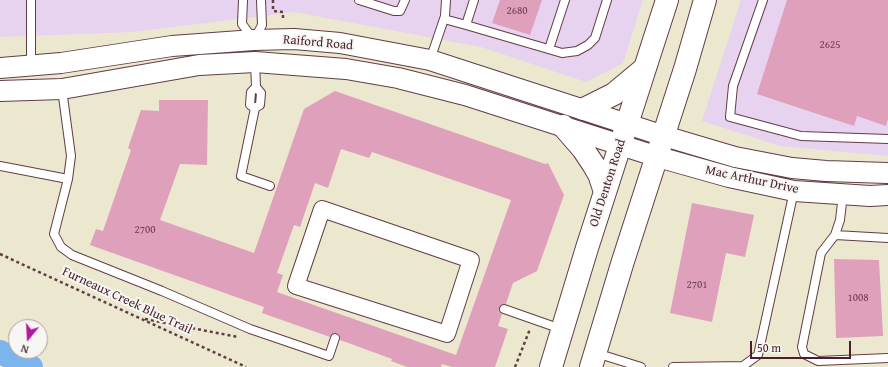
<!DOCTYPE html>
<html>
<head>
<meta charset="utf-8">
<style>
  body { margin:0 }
  #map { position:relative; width:888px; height:367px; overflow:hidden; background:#ece8d0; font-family:"Gentium Book Plus",serif }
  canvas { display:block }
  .north { position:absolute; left:8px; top:319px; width:40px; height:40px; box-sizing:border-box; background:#f6f6f2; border:1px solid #b1a0a2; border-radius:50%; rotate:198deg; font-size:11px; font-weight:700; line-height:16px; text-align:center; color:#4a1f2b }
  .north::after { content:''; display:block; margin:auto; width:14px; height:18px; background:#b5179e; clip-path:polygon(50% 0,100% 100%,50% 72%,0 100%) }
  .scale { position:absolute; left:750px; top:341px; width:101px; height:18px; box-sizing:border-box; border:2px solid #4a1f2b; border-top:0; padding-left:5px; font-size:12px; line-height:14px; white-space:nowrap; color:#4a1f2b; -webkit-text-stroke:3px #f6f6f2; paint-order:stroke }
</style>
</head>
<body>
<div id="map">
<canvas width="888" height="367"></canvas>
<div class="north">N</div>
<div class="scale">50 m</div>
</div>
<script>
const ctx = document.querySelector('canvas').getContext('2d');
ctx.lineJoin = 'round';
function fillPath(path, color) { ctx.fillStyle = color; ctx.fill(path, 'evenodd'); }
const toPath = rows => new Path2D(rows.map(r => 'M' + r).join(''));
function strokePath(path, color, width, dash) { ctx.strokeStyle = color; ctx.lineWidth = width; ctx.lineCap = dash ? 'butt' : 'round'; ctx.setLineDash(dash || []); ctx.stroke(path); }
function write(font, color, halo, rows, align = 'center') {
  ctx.font = font + ' "Gentium Book Plus",serif'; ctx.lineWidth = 4; ctx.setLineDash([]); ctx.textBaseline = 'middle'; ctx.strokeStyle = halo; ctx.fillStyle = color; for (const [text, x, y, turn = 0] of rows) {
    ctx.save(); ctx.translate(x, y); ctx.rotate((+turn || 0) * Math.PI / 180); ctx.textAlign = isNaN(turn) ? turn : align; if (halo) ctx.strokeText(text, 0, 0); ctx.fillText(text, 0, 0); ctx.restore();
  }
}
fillPath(toPath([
  [0,0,643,0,623,63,586,82,481,47,294,12,133,32,0,37],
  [741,0,888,0,888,156,780,146,702,121]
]), '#e7d2ef');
strokePath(toPath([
  [0,352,31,367]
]), '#7cb5ec', 24);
fillPath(toPath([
  [500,0,542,0,530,35,492,23],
  [787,0,888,0,888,119,886,126,857,116,854,126,757,94],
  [335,91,545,164,548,163,564,195,537,271,513,283,506,304,499,307,499,310,502,314,498,326,508,329,495,367,452,367,442,364,441,367,407,367,391,361,392,359,340,340,340,337,337,333,334,333,330,337,262,313,264,307,90,245,96,229,103,231,131,150,128,148,141,110,159,111,159,100,208,100,207,165,180,164,160,220,254,253,304,109],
  [341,149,369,158,372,152,511,200,456,355,277,292,283,275,277,273,294,225,300,227,315,183,328,188],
  [692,203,754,215,745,257,726,253,712,322,670,313],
  [834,259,879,260,883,336,836,338]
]), '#dfa0bb');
const service = toPath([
  [31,0,31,65],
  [243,0,242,24,254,40,262,25,261,0],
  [359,0,394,11,400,11,405,0],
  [474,0,466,25,562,53,577,51,588,45,595,38,607,0],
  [763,0,733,86,730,117,801,136,888,139],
  [444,19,466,25],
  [549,49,565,0],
  [430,60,445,16,446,0],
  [255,62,256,87,261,93,260,105,255,108,241,176,270,186],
  [62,89,71,156,68,179,54,234,61,247,72,255,162,291,250,329,329,356,335,338],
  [255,108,250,105,251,92,256,87],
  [0,166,68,179],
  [843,194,840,220,835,235,821,253,802,347,804,354,818,361,888,358],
  [835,235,888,238],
  [504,309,561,329],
  [596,353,641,367],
  [673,367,743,366,758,355,794,191]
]);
const minor = toPath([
  [322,209,471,260,447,334,296,286,322,209]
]);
const tertiary = toPath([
  [0,68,61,63,172,46,254,40,294,39,340,43,430,60,664,136,735,157,792,168,826,171,888,173],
  [0,91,62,89,199,65,255,62,346,69,398,78,465,95,658,157,729,177,794,191,870,196,888,195]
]);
const secondary = toPath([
  [584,109,614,94,644,69],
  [563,126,583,149,593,164,599,174,605,192],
  [551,367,587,248,667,0],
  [591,367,623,261,685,69,705,0]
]);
strokePath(service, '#623d44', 10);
strokePath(minor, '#623d44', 18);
strokePath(tertiary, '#623d44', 22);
strokePath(secondary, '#623d44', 24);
strokePath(toPath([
  [273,0,273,11,283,12,283,18],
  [0,254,246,367],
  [145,319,238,337],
  [515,367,530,329]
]), '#623d44', 2.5, [3, 3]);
strokePath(service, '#fff', 8);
strokePath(minor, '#fff', 16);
strokePath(tertiary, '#fff', 20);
strokePath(secondary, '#fff', 22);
write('11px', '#6f3f4f', null, [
  ["2680",517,11],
  ["2625",830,45],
  ["2700",145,230],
  ["2701",697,285],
  ["1008",858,298]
]);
write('13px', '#4a1f2b', '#f6f6f2', [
  ["Raiford Road",318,43,5],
  ["Mac Arthur Drive",752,180,12],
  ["Old Denton Road",608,183,-72],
  ["Furneaux Creek Blue Trail",127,301,25]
]);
</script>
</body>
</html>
